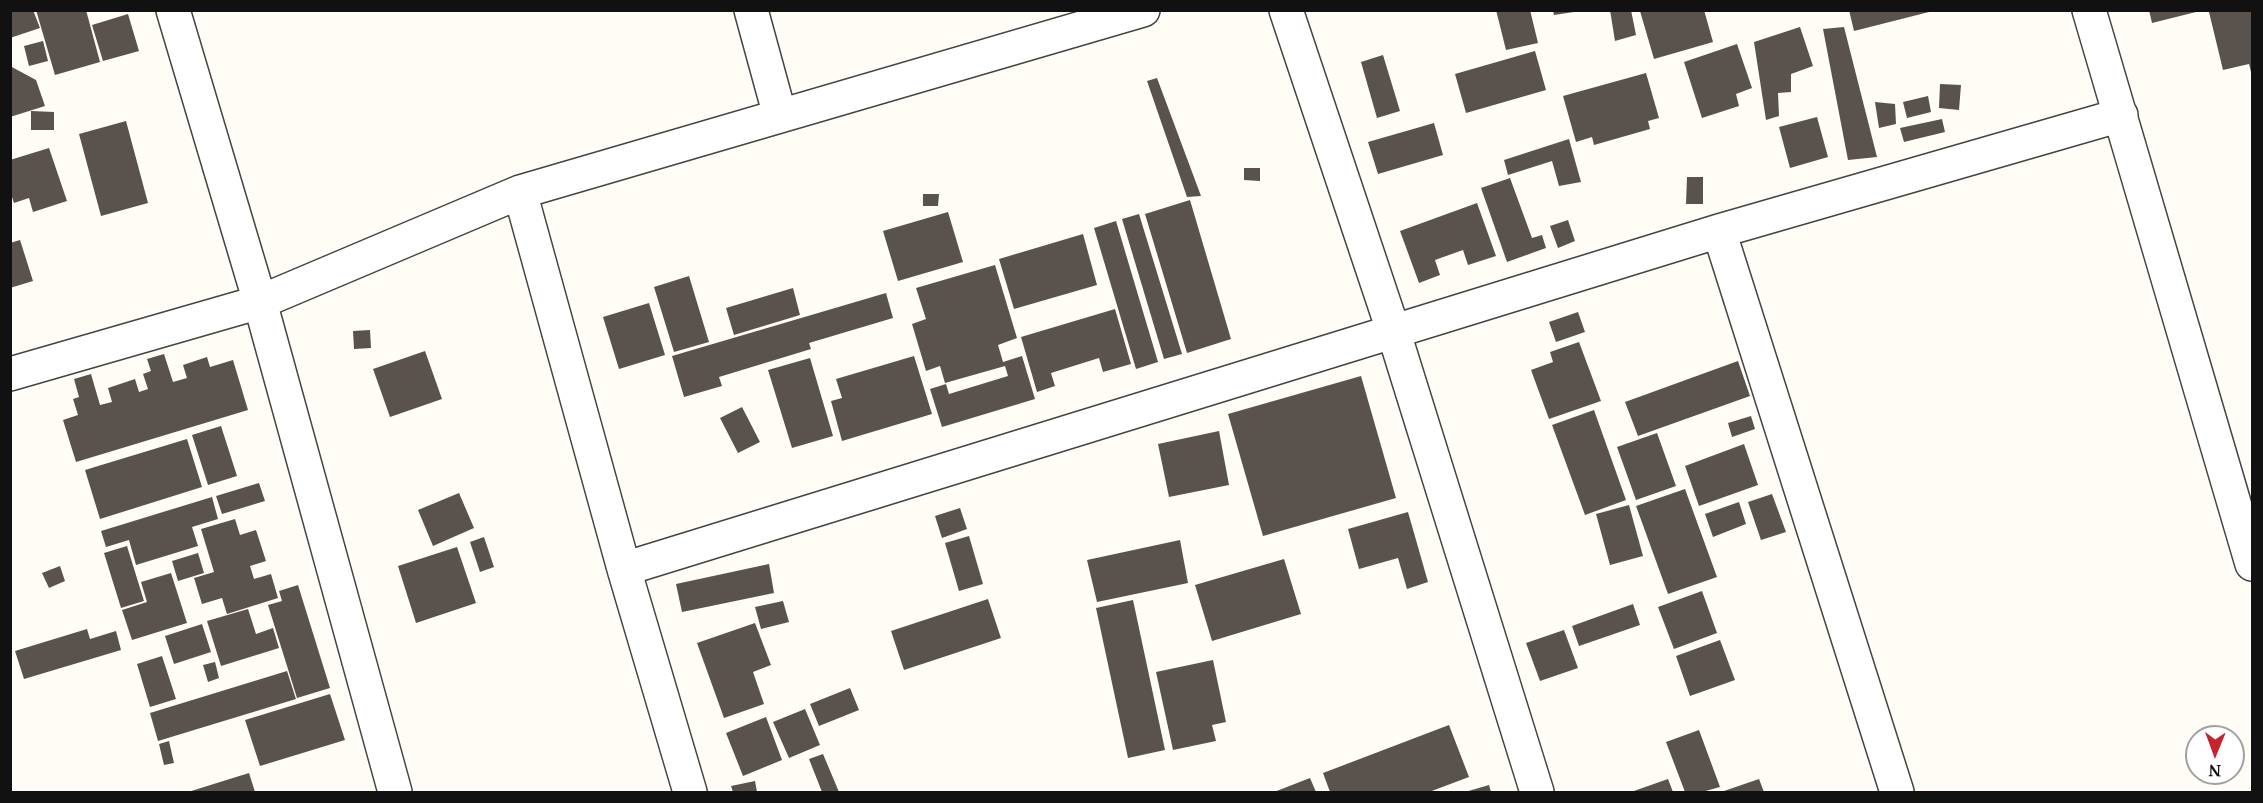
<!DOCTYPE html>
<html>
<head>
<meta charset="utf-8">
<style>
  body { margin:0 }
  #map { position:relative; width:2263px; height:803px; overflow:hidden; background:#fffdf5; font-family:"Noto Serif",serif }
  canvas { display:block }
  .frame { position:absolute; inset:0; border:12px solid #111; pointer-events:none }
  .north { position:absolute; left:2185px; top:725px; width:60px; height:60px; box-sizing:border-box; background:#fff; border:2px solid #a0a0a0; border-radius:50%; rotate:181deg; font-size:16px; font-weight:700; line-height:24px; text-align:center; color:#111 }
  .north::after { content:''; display:block; margin:auto; width:21px; height:27px; background:#c4262e; clip-path:polygon(50% 0,100% 100%,50% 72%,0 100%) }
</style>
</head>
<body>
<div id="map">
<canvas width="2263" height="803"></canvas>
<div class="frame"></div>
<div class="north">N</div>
</div>
<script>
const ctx = document.querySelector('canvas').getContext('2d');
ctx.lineJoin = 'round';
function fillPath(path, color) { ctx.fillStyle = color; ctx.fill(path, 'evenodd'); }
const toPath = rows => new Path2D(rows.map(r => 'M' + r).join(''));
function strokePath(path, color, width, dash) { ctx.strokeStyle = color; ctx.lineWidth = width; ctx.lineCap = dash ? 'butt' : 'round'; ctx.setLineDash(dash || []); ctx.stroke(path); }
fillPath(toPath([
  [10,10,33,10,40,28,10,38],
  [36,10,86,10,100,62,55,75],
  [1496,10,1530,10,1538,43,1506,50],
  [1553,10,1574,10,1574,12,1554,15],
  [1610,10,1631,10,1636,35,1615,41],
  [1704,10,1713,42,1654,59,1640,11],
  [1849,10,1933,10,1933,11,1854,31],
  [2149,10,2200,10,2200,11,2152,23],
  [2216,10,2252,10,2252,76,2249,64,2223,70,2209,12],
  [128,14,139,51,103,61,92,25],
  [1800,27,1813,66,1791,74,1791,92,1778,93,1779,116,1766,120,1754,42],
  [1844,27,1877,157,1848,160,1823,29],
  [43,41,48,61,29,66,24,46],
  [1737,44,1752,88,1736,94,1739,106,1702,118,1684,62],
  [1535,51,1546,90,1466,113,1455,74],
  [1383,55,1400,111,1377,118,1361,62],
  [10,66,36,80,45,106,10,117],
  [1646,73,1659,118,1648,121,1650,129,1594,145,1592,137,1576,142,1563,96],
  [1157,78,1201,196,1187,197,1147,81],
  [1940,84,1961,85,1959,110,1939,108],
  [1928,96,1931,112,1907,118,1903,102],
  [1875,102,1895,104,1896,124,1879,128],
  [31,111,54,112,54,130,31,130],
  [1817,117,1828,157,1790,168,1779,127],
  [1942,119,1945,132,1904,142,1900,128],
  [126,121,148,203,101,216,79,134],
  [1434,123,1443,155,1378,174,1368,142],
  [1569,139,1581,182,1559,186,1552,161,1508,175,1504,160],
  [49,148,67,201,33,212,29,198,14,203,10,191,10,160],
  [1244,168,1260,168,1260,181,1244,180],
  [1687,177,1703,177,1703,204,1686,204],
  [1510,178,1532,238,1542,235,1546,248,1507,262,1481,188],
  [923,194,939,194,938,206,923,206],
  [1190,200,1231,339,1187,353,1145,214],
  [1477,203,1496,256,1468,265,1463,250,1435,260,1440,275,1419,283,1400,231],
  [948,212,963,262,898,281,883,231],
  [1139,214,1182,354,1164,359,1122,219],
  [1568,220,1575,241,1558,248,1550,226],
  [1116,221,1158,362,1136,369,1094,228],
  [1083,234,1097,285,1014,309,999,259],
  [20,240,33,281,10,288,10,243],
  [995,265,1017,338,998,345,1003,362,1022,356,1035,399,942,427,930,389,946,384,949,394,1008,376,1005,366,945,383,940,366,926,371,912,324,926,319,916,288],
  [689,276,709,342,674,352,654,287],
  [793,288,800,315,734,335,726,308],
  [886,293,893,318,809,343,811,349,719,377,722,386,684,397,672,356],
  [649,303,665,355,619,369,603,317],
  [1115,309,1131,364,1103,372,1099,358,1051,373,1055,386,1037,392,1021,337],
  [1578,312,1585,332,1556,342,1549,322],
  [370,330,371,348,354,349,353,331],
  [1579,342,1601,401,1549,419,1531,370,1553,362,1550,352],
  [425,351,442,399,390,417,373,369],
  [164,354,173,382,187,378,183,365,207,357,210,367,233,360,248,410,76,462,63,420,78,415,73,399,79,397,74,379,91,374,100,405,112,402,108,388,135,379,139,392,148,389,143,374,151,371,147,359],
  [914,356,932,414,842,441,831,401,842,398,836,379],
  [810,358,833,436,792,448,768,370],
  [1738,361,1750,396,1638,436,1625,402],
  [1361,376,1396,498,1263,536,1228,414],
  [742,407,760,442,738,453,720,418],
  [1594,410,1626,500,1585,515,1552,425],
  [1751,416,1755,429,1732,437,1728,423],
  [221,426,237,476,208,485,192,435],
  [1219,431,1229,485,1169,497,1158,444],
  [1657,433,1676,486,1636,500,1617,447],
  [187,439,202,487,100,519,85,470],
  [1744,444,1758,485,1699,506,1685,466],
  [259,483,265,501,222,514,216,496],
  [1685,489,1717,577,1668,594,1636,506],
  [459,493,474,528,433,546,418,510],
  [1772,494,1786,532,1761,540,1748,502],
  [212,497,218,519,192,527,198,546,136,565,129,540,106,547,101,531],
  [1739,502,1746,524,1713,537,1705,514],
  [1629,505,1643,556,1610,565,1596,514],
  [960,508,967,529,942,538,935,516],
  [1408,512,1428,582,1407,589,1398,558,1359,569,1348,529],
  [235,519,240,535,256,530,266,561,250,566,254,579,271,574,278,598,227,614,222,598,202,604,194,578,214,572,201,529],
  [969,536,983,584,959,591,945,543],
  [484,537,494,567,480,572,470,542],
  [1180,540,1188,583,1097,602,1087,560],
  [127,546,144,601,121,608,104,553],
  [457,547,476,603,416,623,398,566],
  [198,553,204,573,178,581,172,561],
  [1284,559,1301,614,1212,641,1195,585],
  [769,564,774,593,682,612,676,584],
  [60,566,65,581,49,588,42,573],
  [171,573,187,623,132,640,122,610,147,602,141,582],
  [298,585,330,688,297,698,268,605,282,601,279,591],
  [1702,591,1717,633,1674,649,1658,607],
  [988,599,1001,638,904,670,891,631],
  [1133,600,1165,750,1128,758,1096,608],
  [783,601,789,622,761,629,755,607],
  [1633,604,1640,625,1579,646,1572,626],
  [248,609,256,634,273,628,279,648,221,666,207,621],
  [755,623,771,665,753,672,764,704,724,718,697,643],
  [202,624,211,652,174,664,165,636],
  [87,629,90,639,116,631,121,650,24,679,15,651],
  [1564,630,1578,668,1540,681,1526,643],
  [1720,640,1735,680,1690,696,1676,656],
  [162,656,176,699,150,707,137,664],
  [1213,660,1226,722,1212,725,1216,741,1173,750,1156,672],
  [215,662,219,678,208,682,203,665],
  [287,671,296,699,158,741,150,713],
  [850,688,859,710,819,726,810,704],
  [330,694,345,740,260,766,245,720],
  [805,709,820,745,789,758,773,722],
  [766,717,782,760,743,776,726,733],
  [1449,725,1469,777,1429,792,1330,792,1323,773],
  [1699,730,1720,787,1702,792,1685,792,1666,742],
  [169,741,174,763,164,765,159,744],
  [823,754,839,792,822,792,809,759],
  [249,773,255,792,188,792],
  [1310,778,1316,792,1274,792],
  [1668,779,1673,792,1631,792],
  [1759,779,1764,792,1721,792],
  [755,781,757,792,733,792,731,786],
  [1489,785,1491,792,1465,792]
]), '#5a524d');
const minor = toPath([
  [173,10,260,302,395,792],
  [751,10,780,116],
  [1286,10,1393,330,1537,792],
  [2089,10,2252,564],
  [520,192,624,569,690,792],
  [1719,231,1897,792],
  [10,374,260,302,520,192,1143,10],
  [624,569,1719,231,2121,115]
]);
strokePath(minor, '#444', 36);
strokePath(minor, '#fff', 33);
</script>
</body>
</html>
